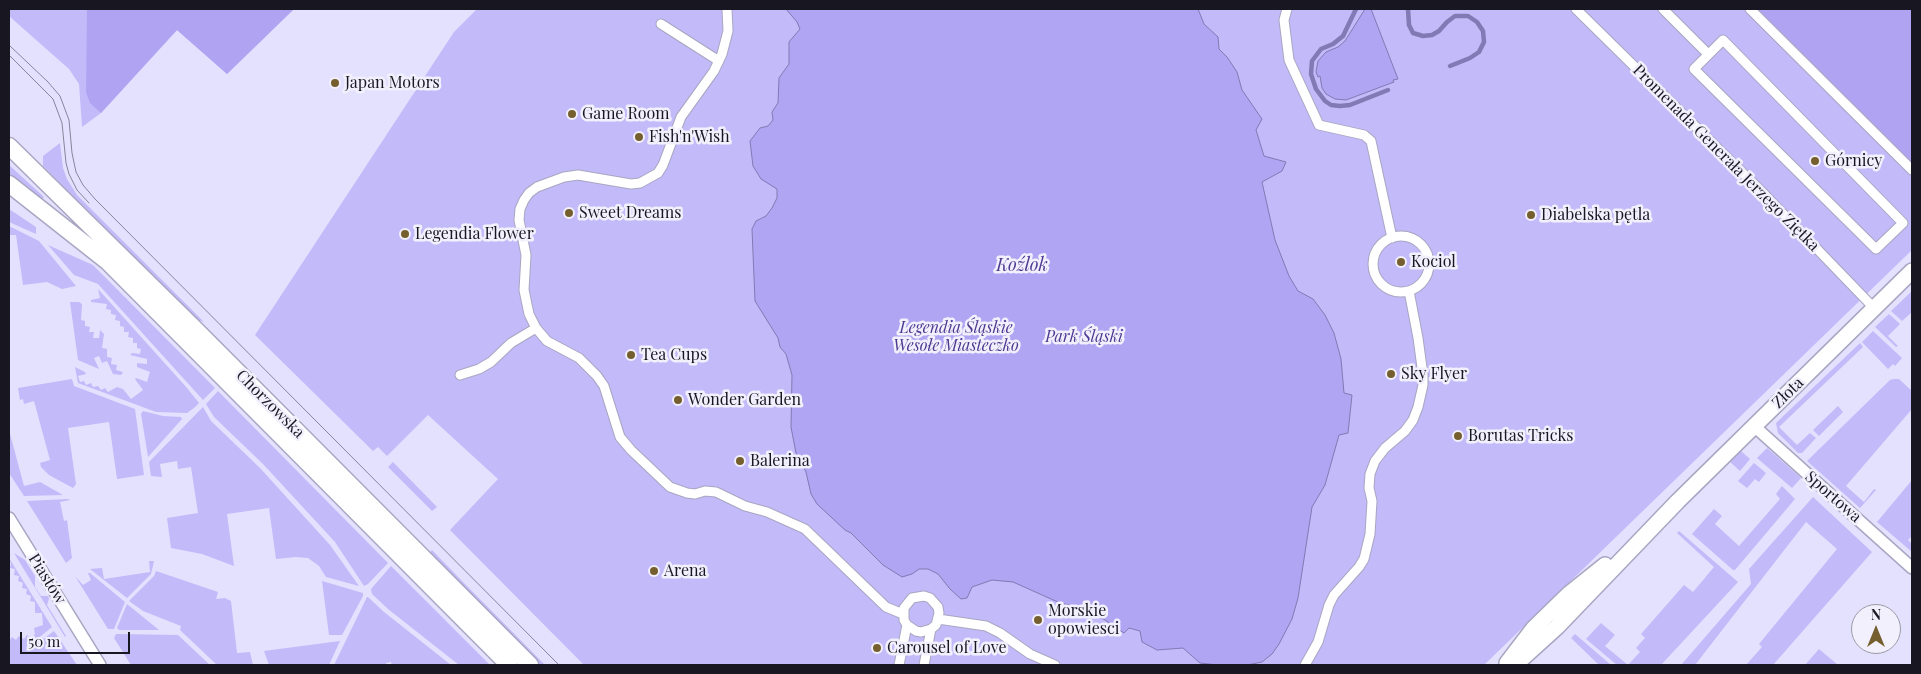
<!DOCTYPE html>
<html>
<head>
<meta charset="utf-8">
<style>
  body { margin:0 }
  #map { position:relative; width:1921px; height:674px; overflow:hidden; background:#e4e1ff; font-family:"Playfair Display",serif }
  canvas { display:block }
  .frame { position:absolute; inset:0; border:10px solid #181621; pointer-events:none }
  .north { position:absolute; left:1851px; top:604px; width:50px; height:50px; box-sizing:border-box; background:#f1f0fc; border:1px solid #9a99a4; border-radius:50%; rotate:0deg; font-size:14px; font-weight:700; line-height:20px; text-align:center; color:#181621 }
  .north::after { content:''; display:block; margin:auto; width:18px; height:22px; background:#755f2f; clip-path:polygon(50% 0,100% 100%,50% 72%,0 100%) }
  .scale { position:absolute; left:20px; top:632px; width:110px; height:22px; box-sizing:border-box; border:2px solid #181621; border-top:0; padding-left:6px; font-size:15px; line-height:18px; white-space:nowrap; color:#181621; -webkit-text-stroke:4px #f1f0fc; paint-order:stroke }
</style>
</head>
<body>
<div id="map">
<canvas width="1921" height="674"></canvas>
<div class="frame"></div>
<div class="north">N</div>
<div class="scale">50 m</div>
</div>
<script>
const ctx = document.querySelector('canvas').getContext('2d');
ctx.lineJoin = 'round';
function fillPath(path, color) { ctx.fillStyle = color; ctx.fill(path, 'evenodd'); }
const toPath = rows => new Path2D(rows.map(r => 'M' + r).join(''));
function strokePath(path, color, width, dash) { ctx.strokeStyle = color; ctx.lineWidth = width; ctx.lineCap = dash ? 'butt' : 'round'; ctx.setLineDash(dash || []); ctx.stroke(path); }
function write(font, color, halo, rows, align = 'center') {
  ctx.font = font + ' "Playfair Display",serif'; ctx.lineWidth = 5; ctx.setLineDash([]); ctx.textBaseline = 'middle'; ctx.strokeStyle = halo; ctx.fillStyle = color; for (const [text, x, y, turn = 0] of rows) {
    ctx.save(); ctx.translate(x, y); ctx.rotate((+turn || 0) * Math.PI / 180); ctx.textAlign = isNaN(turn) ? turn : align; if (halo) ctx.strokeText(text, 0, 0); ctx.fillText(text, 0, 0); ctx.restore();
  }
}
fillPath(toPath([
  [9,9,294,9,227,74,177,30,101,113,82,127,79,84,69,69,9,16],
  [477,9,1912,9,1912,250,1484,665,584,665,450,530,498,479,428,415,387,456,378,447,373,451,255,335,454,32],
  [60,143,63,168,67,179,77,195,204,322,194,318,43,166,43,156],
  [9,165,43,196,44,198,39,198,9,174],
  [9,209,36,227,36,234,9,222],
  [9,226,39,241,76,286,62,289,47,282,23,285,16,235,9,235],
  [48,245,93,265,215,388,203,400,98,284,74,275],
  [98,289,187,388,199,403,194,408,187,413,156,412,78,383,75,367,85,372,86,374,78,376,80,382,84,381,86,385,91,383,93,387,98,386,101,390,105,388,108,392,117,387,123,389,131,399,143,390,135,379,136,378,147,382,150,372,137,367,137,363,147,364,147,359,130,355,132,353,140,354,141,349,137,348,137,343,133,343,133,338,128,337,129,332,124,332,124,327,120,326,120,321,115,320,116,315,111,314,111,310,106,309,107,304,91,302,91,300,100,298],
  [1912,291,1912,312,1902,321,1891,311],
  [70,302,79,302,82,304,81,320,85,321,85,326,90,327,89,332,94,332,93,338,99,338,100,330,104,334,102,348,107,349,107,357,112,358,111,364,117,365,116,370,123,372,121,375,113,374,107,361,102,363,99,356,94,358,99,369,78,360],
  [1889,314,1900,324,1888,336,1898,346,1896,347,1875,327],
  [1873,331,1902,358,1895,366,1893,364,1888,369,1862,342],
  [1860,343,1863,347,1779,427,1797,445,1810,433,1816,438,1802,453,1798,453,1778,433,1776,423],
  [72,379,74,386,135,409,144,475,117,479,109,422,68,428,76,484,73,488,49,475,41,467,40,463,50,460,34,401,24,404,23,399,20,400,18,388],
  [1894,379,1899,379,1912,391,1912,409,1846,486,1864,502,1874,489,1876,490,1860,508,1807,461,1890,380],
  [218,391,388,563,368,584,364,586,335,542,263,464,214,417,206,404],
  [1838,406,1843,412,1819,436,1813,430],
  [203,407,211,421,260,468,330,545,359,586,326,577,319,566,308,558,296,557,276,559,269,508,227,514,234,566,202,554,171,548,167,518,198,513,191,467,178,469,177,461,160,464,162,477,151,476,149,462],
  [143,411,163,416,181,417,182,419,148,457,141,414],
  [9,430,24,486,40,482,63,495,24,496,9,473],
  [1767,448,1801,478,1792,488,1757,458],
  [1741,451,1750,459,1740,471,1729,461],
  [393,462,437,507,432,511,388,467],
  [1754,463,1766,473,1759,482,1755,479,1747,488,1738,481],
  [1912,480,1912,536,1908,540,1912,544,1912,552,1877,522],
  [1782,486,1795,499,1735,570,1733,570,1692,534,1714,509,1722,516,1715,524,1739,546,1780,499,1776,494],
  [1813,497,1872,552,1773,665,1746,665,1762,647,1759,644,1837,549,1806,522,1695,665,1681,665,1751,584,1749,569],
  [68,499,70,500,60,502,64,521,67,520,72,558,66,563,27,501],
  [1679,531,1738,582,1661,665,1617,665,1586,639,1601,623,1615,635,1605,646,1628,665,1640,652,1636,648,1645,638,1641,634,1684,585,1693,592,1714,567,1677,533],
  [432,550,462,581,545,665,540,665,429,553],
  [14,553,25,560,35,576,35,587,41,596,48,596,49,599,47,605,66,636,65,637],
  [9,558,52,627,31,644,38,643,54,631,77,665,9,665,9,641,12,637,16,640,19,636,24,639,27,635,32,638,35,634,34,628,43,625,42,613,35,613,35,602,30,601,31,596,26,594,27,589,22,588,23,583,18,581,19,576,14,575,15,569,10,568,11,563,9,562],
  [149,561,154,561,151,574,127,598,90,569,102,568,104,579,150,572],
  [391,566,490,665,459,665,388,609,372,594,371,589],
  [156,571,218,592,216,599,225,598,231,601,237,653,250,652,253,665,217,665,180,630,181,626,143,611,129,601,154,576],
  [88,573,90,573,125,602,114,629,108,629,75,576,83,585,91,580],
  [322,581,363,593,363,596,342,635,329,635],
  [367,597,368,597,384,612,451,665,392,665,391,662,386,663,386,665,334,665],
  [127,604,159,630,119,630,117,628],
  [116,634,178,635,210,665,131,665,114,638],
  [1575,634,1611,665,1599,665,1571,638],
  [340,641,329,665,269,665,264,651],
  [1819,649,1838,665,1805,665]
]), '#c2baf9');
fillPath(toPath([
  [87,9,294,9,227,74,177,30,101,113,90,103,86,92],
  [1757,9,1912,9,1912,163]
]), '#b0a4f2');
const water = toPath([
  [786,9,1198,9,1204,24,1218,37,1219,49,1227,57,1237,72,1242,90,1262,119,1256,130,1264,156,1286,162,1282,171,1262,182,1275,240,1289,276,1298,291,1313,299,1325,315,1334,333,1341,359,1344,393,1352,395,1348,433,1339,435,1325,485,1312,507,1298,598,1292,619,1279,644,1272,654,1262,662,1247,665,1218,665,1200,663,1183,648,1157,650,1142,642,1140,631,1129,628,1124,633,1105,620,1082,608,1060,603,1013,582,992,580,972,587,967,598,961,599,950,589,938,574,928,569,919,569,912,574,902,577,883,565,851,533,845,530,817,504,811,494,806,472,796,453,791,427,792,375,786,354,780,347,778,338,755,301,752,229,756,221,766,216,772,208,777,198,777,189,761,179,753,166,750,141,760,128,768,126,773,120,772,112,778,103,779,78,789,64,789,42,800,29,797,22,786,9],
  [1365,9,1371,9,1398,79,1393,80,1394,82,1346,100,1335,99,1326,94,1322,88,1320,76,1318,77,1316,72,1318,61,1326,52,1338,47,1345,41,1365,9]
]);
fillPath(water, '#b0a5f3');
strokePath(water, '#827ab4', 1);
strokePath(toPath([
  [1356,9,1343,36,1333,44,1321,49,1312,61,1311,74,1316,89,1325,101,1331,105,1340,106,1350,105,1388,90],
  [1408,9,1409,25,1413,33,1423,36,1432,35,1439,31,1447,22,1455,16,1468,16,1477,22,1483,31,1484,42,1479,52,1470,58,1450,66]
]), '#827ab4', 4.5);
const pedestrian = toPath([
  [727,9,728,31,722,54,714,71,681,117,663,165,658,173,640,183,631,184,578,175,564,177,537,187,529,193,524,200,520,209,519,220,526,255,524,290,529,314,536,328,547,341,579,358,597,376,604,386,620,437,631,450,670,487,687,493,695,494,705,491,716,492,745,506,767,512,805,529,886,607,903,614],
  [1287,9,1284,20,1289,60,1319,125,1364,135,1371,141,1392,238],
  [1576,9,1765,195,1874,308],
  [1663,9,1708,54],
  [1750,9,1912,170],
  [661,24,719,61],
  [1723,40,1903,223,1876,249,1694,69,1723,40],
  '1373 264a28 28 0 1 1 56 0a28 28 0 1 1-56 0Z',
  [460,375,479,369,491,362,511,343,536,328],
  [938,619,986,626,1000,633,1030,654,1055,665],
  [899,665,907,625],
  [924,665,931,629,936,625,939,613,938,607,930,598,924,596,912,598,904,608,904,620,907,625,916,631,921,632,931,629],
  [1305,665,1318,642,1329,605,1334,595,1359,567,1364,559,1370,534,1372,501,1369,488,1370,474,1375,461,1385,448,1405,431,1413,420,1418,407,1423,385,1423,375,1418,338,1409,291]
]);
const minor = toPath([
  [1754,426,1912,568],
  [9,518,100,665]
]);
const tertiary = toPath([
  [1507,663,1533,629,1570,593,1605,565],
  [1515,665,1557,627,1678,501,1912,271]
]);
const secondary = toPath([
  [9,146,194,328,530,665],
  [9,184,108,262,509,665]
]);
strokePath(pedestrian, '#a9a6c2', 11);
strokePath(minor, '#a9a6c2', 14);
strokePath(tertiary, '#a9a6c2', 18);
strokePath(secondary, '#a9a6c2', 19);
strokePath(pedestrian, '#fff', 9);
strokePath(minor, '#fff', 11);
strokePath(tertiary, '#fff', 15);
strokePath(secondary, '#fff', 16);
strokePath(toPath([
  [9,45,48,82,60,96,69,120,72,153,76,172,83,185,95,199,559,665],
  [9,55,53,99,62,123,66,163,69,174,77,190,89,203]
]), '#87849a', 1);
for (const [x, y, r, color] of [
  [335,83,5,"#755f2f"],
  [572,114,5,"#755f2f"],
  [639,137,5,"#755f2f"],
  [1815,161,5,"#755f2f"],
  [569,213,5,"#755f2f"],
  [1531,215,5,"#755f2f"],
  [405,234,5,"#755f2f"],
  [1401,262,5,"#755f2f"],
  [631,355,5,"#755f2f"],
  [1391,374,5,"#755f2f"],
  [678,400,5,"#755f2f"],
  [1458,436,5,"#755f2f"],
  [740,461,5,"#755f2f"],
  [654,571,5,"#755f2f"],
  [1038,620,5,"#755f2f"],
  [877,648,5,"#755f2f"]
]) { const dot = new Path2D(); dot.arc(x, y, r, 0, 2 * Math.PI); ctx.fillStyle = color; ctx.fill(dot); strokePath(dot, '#f1f0fc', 2); }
write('16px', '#181621', '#f1f0fc', [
  ["Japan Motors",345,83],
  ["Game Room",582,114],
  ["Fish'n'Wish",649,137],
  ["Górnicy",1825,161],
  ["Sweet Dreams",579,213],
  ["Diabelska pętla",1541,215],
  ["Legendia Flower",415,234],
  ["Kociol",1411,262],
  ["Tea Cups",641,355],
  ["Sky Flyer",1401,374],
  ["Wonder Garden",688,400],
  ["Borutas Tricks",1468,436],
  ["Balerina",750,461],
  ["Arena",664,571],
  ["Morskie",1048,611],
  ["opowiesci",1048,629],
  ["Carousel of Love",887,648]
], 'left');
write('16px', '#181621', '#f1f0fc', [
  ["Promenada Generała Jerzego Ziętka",1726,158,45],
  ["Złota",1788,393,-44],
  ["Chorzowska",270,404,45],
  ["Sportowa",1833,497,41],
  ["Piastów",47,579,58]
]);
write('italic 16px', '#4e3891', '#f1f0fc', [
  ["Legendia Śląskie",956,328],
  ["Wesołe Miasteczko",956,346],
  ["Park Śląski",1084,337]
]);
write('italic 18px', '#503b94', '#f1f0fc', [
  ["Koźlok",1022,265]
]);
</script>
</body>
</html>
